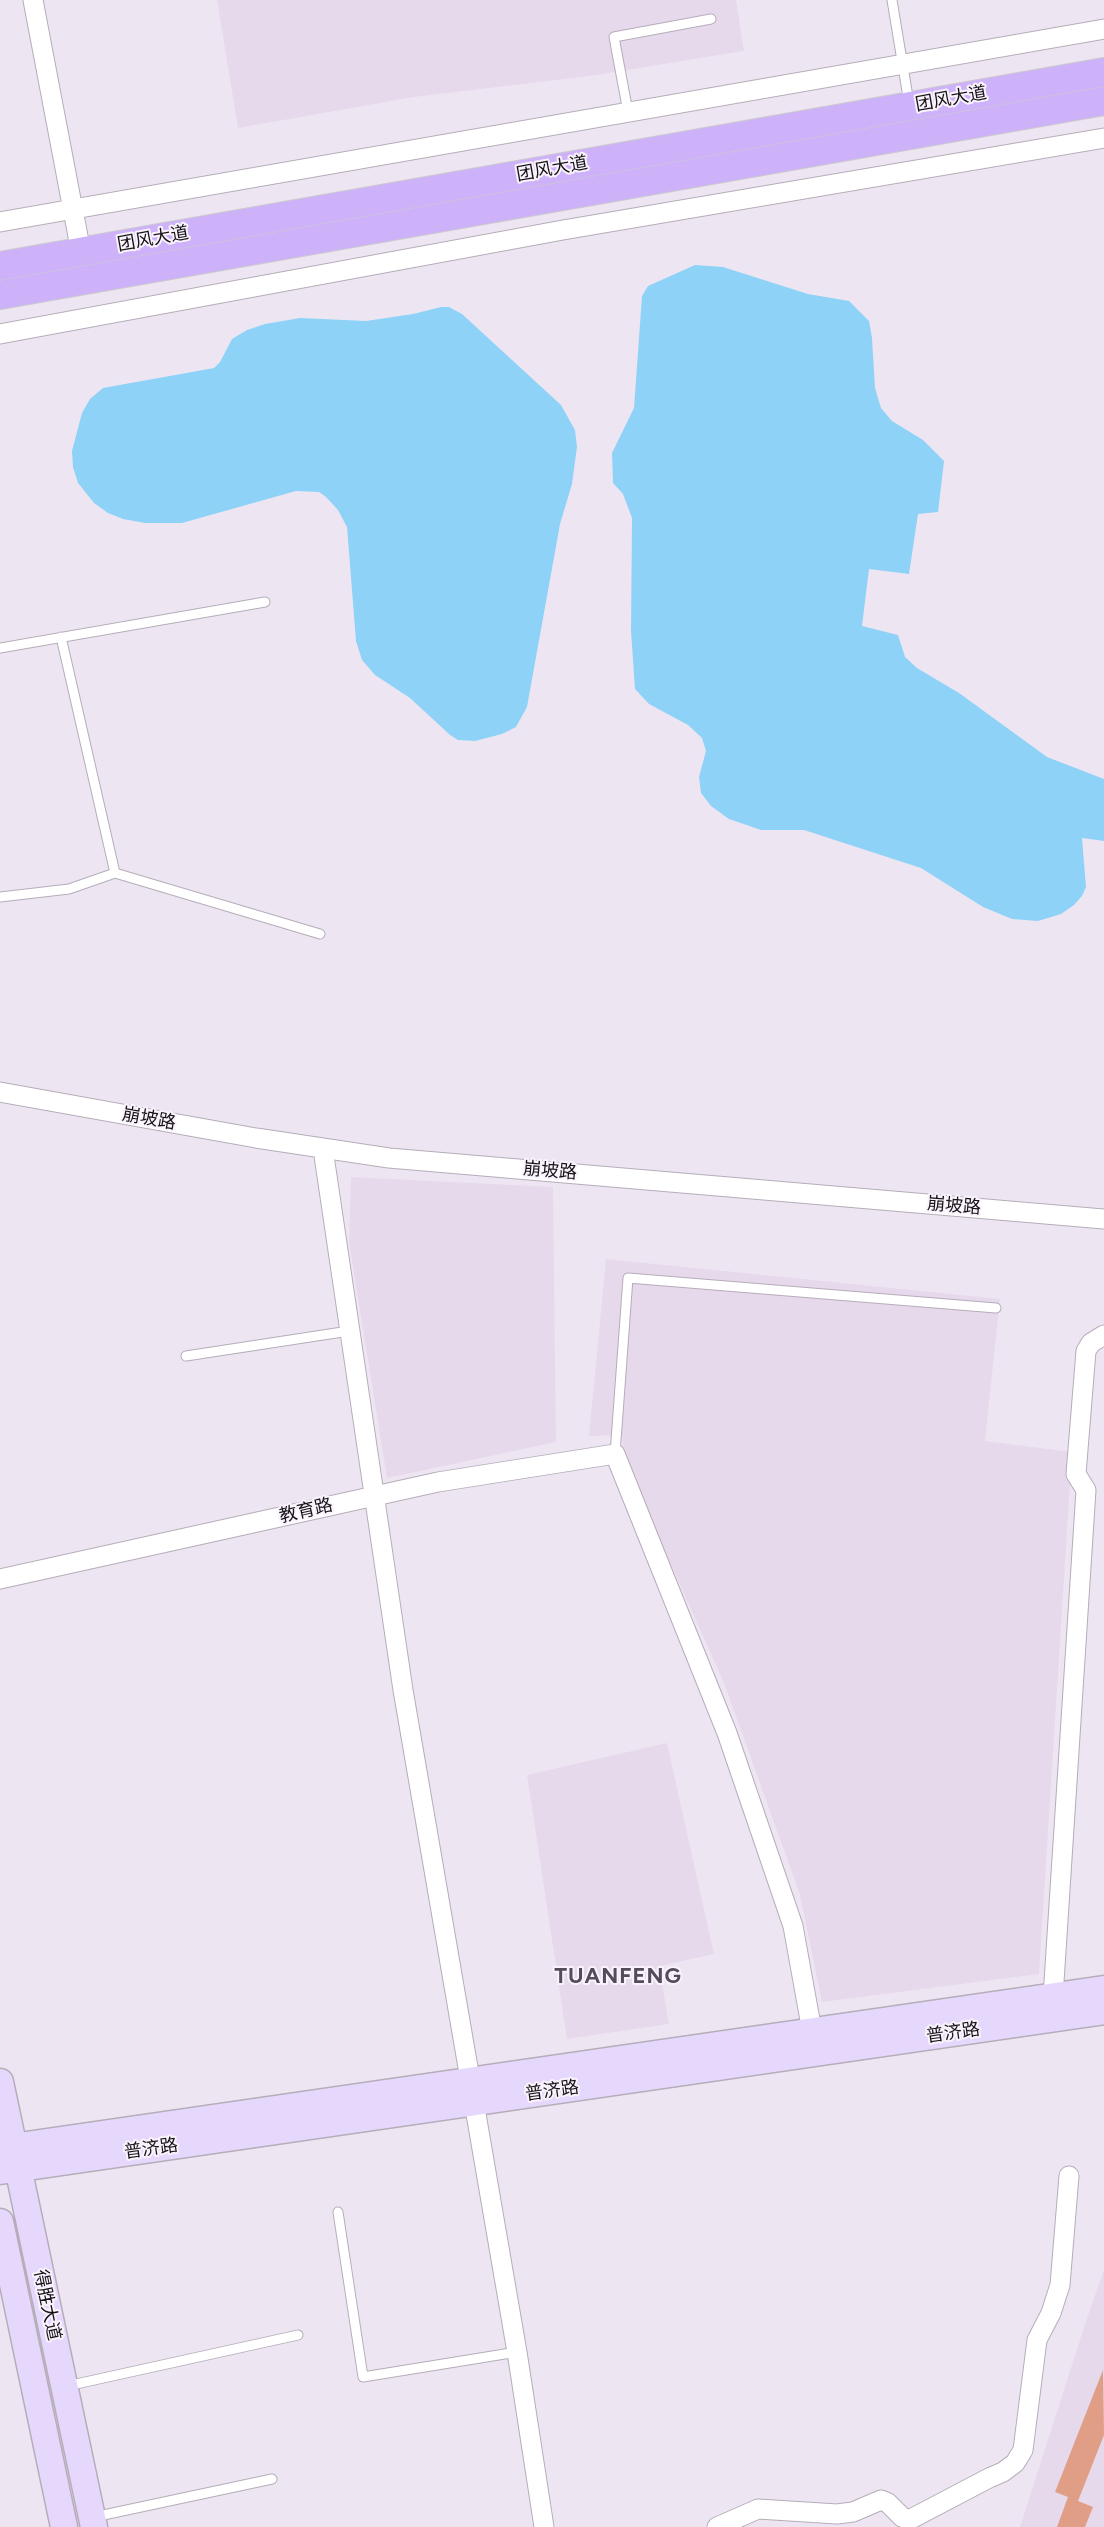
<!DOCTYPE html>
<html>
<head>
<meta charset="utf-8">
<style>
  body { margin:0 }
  canvas { display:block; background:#eee5f2 }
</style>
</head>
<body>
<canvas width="1104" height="2527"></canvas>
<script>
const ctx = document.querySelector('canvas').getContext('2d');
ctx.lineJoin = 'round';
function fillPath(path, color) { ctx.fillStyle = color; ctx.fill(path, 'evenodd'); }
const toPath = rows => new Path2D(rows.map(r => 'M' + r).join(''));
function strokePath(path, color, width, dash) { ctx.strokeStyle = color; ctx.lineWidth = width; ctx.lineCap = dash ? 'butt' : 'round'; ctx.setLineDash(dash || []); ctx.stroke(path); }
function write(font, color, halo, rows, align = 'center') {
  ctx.font = font + ' Figtree,"Noto Sans SC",sans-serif'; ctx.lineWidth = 4; ctx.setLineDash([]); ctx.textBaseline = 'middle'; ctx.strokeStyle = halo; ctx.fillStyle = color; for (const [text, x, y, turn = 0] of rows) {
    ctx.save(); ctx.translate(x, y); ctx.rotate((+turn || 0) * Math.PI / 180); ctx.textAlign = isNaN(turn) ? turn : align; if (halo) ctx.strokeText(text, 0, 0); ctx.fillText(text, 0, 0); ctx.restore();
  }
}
fillPath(toPath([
  [217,0,736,0,744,51,590,76,414,97,238,128],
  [351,1177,553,1187,556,1442,387,1478,349,1242],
  [606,1259,1000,1299,985,1441,1072,1452,1039,1974,822,2002,800,1895,724,1683,624,1460,622,1435,589,1436],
  [667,1743,714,1954,659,1966,669,2024,567,2039,527,1775],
  [1104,2270,1104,2527,1020,2527,1086,2321]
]), '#e7d9ec');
fillPath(toPath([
  [695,265,723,267,808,294,849,301,869,321,872,338,875,388,881,408,892,421,923,440,944,461,938,512,918,514,909,574,869,569,862,626,898,635,905,657,917,668,959,693,1047,757,1104,779,1104,841,1082,838,1086,887,1082,896,1074,905,1061,914,1038,921,1012,919,983,907,921,868,804,830,761,830,729,819,711,806,701,793,699,777,706,751,702,738,688,725,649,704,635,689,631,631,632,518,623,494,613,483,612,453,634,408,642,296,648,286],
  [441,307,449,307,462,314,561,405,575,430,577,447,572,484,560,524,527,707,516,727,502,734,475,741,458,740,450,735,410,698,375,675,362,660,356,641,347,527,338,510,326,497,319,492,296,491,182,523,145,523,123,519,108,513,94,503,78,483,73,467,72,451,82,413,90,399,103,388,214,368,220,362,232,339,247,330,265,324,300,318,366,321,413,314]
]), '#8ed3f7');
fillPath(toPath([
  [1103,2370,1104,2435,1078,2501,1093,2507,1085,2527,1057,2527,1068,2497,1055,2492]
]), '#e09e87');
const service = toPath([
  [892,0,909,103],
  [628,112,614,37,711,19],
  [61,637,115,873],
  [0,648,265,602],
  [0,897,69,889,115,873,320,934],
  [186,1356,349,1331],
  [615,1454,628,1278,996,1308],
  [338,2212,363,2377,517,2352],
  [67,2386,298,2335],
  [94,2517,272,2479]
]);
const minor = toPath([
  [33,0,81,252],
  [0,222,1104,29],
  [0,334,563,230,1104,138],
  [0,1092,256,1138,389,1158,1104,1219],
  [323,1149,403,1690,517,2352,544,2527],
  [0,1579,438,1482,615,1454,727,1733,793,1926,812,2031],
  [1053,1997,1086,1490,1076,1474,1086,1351,1091,1343,1104,1335],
  [717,2527,758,2509,837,2514,853,2512,881,2500,888,2503,902,2517,909,2520,989,2478,1003,2472,1015,2463,1023,2450,1037,2340,1051,2313,1060,2285,1069,2176]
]);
const secondary = toPath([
  [0,2082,94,2527],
  [0,2149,1104,1989],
  [0,2171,1104,2011],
  [0,2222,64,2527]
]);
const primary = toPath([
  [0,266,1104,72],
  [0,295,1104,101]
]);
strokePath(service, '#b6adb9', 11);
strokePath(minor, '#b6adb9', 21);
strokePath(secondary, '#b6adb9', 29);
strokePath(primary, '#cccbcc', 30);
strokePath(service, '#fff', 9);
strokePath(minor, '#fff', 19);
strokePath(secondary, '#e6d8fd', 26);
strokePath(primary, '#cdb2fa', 28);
write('18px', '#161317', '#faf3fd', [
  ["团风大道",951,99,-10],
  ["团风大道",552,169,-10],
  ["团风大道",153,239,-10],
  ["崩坡路",149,1119,10],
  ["崩坡路",550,1171,5],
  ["崩坡路",954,1206,5],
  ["教育路",306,1511,-13],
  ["普济路",953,2033,-8],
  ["普济路",552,2091,-8],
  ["普济路",151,2149,-8],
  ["得胜大道",47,2305,78]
]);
ctx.letterSpacing = '1px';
write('bold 22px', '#544d57', '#faf3fd', [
  ["TUANFENG",618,1977]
]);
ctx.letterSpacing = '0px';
</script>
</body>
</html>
